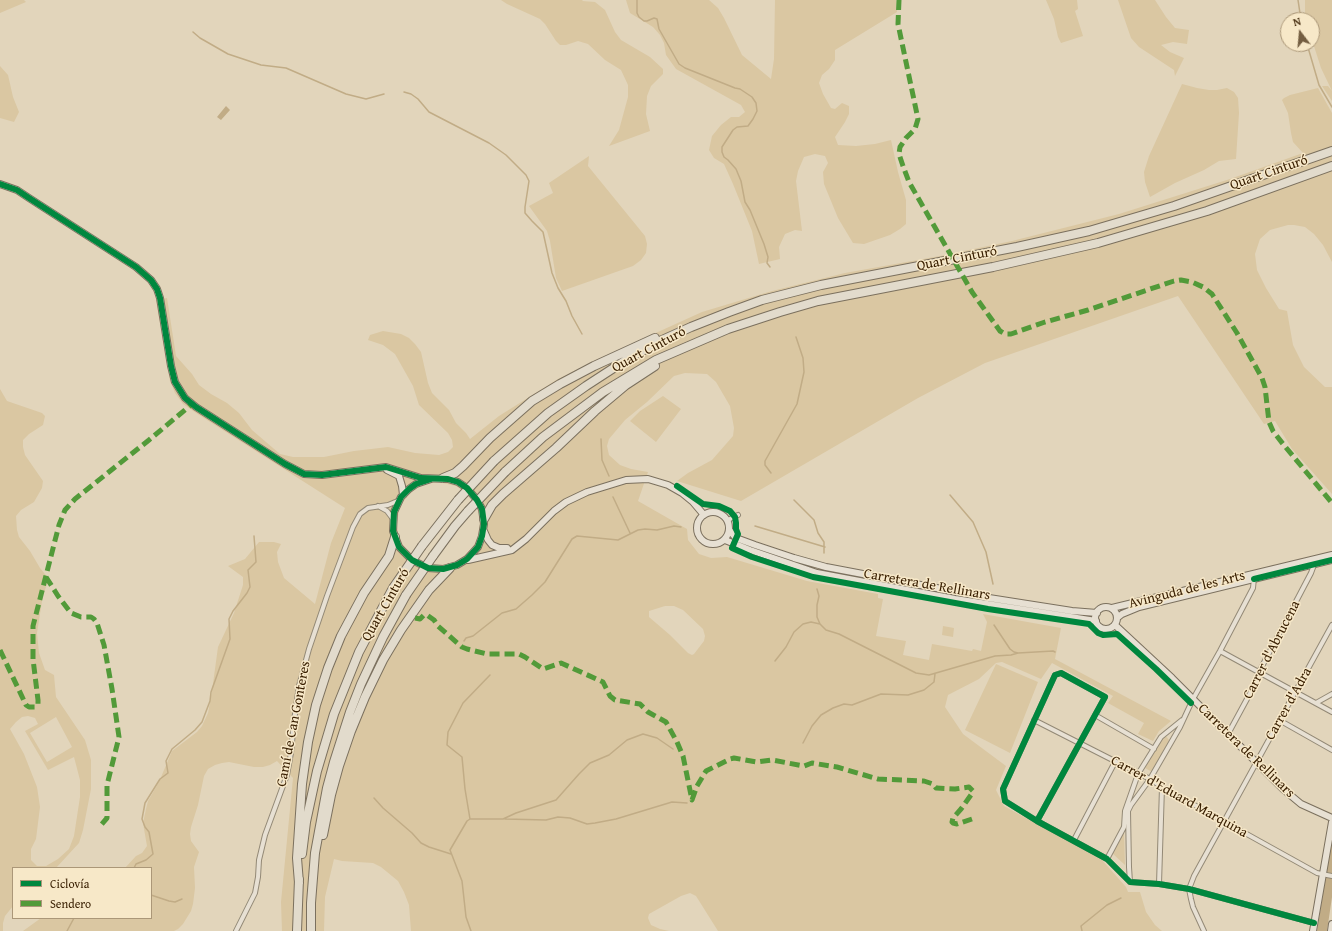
<!DOCTYPE html>
<html>
<head>
<meta charset="utf-8">
<style>
  body { margin:0 }
  #map { position:relative; width:1332px; height:931px; overflow:hidden; background:#e2d5bb; font-family:"Gentium Book Plus",serif }
  canvas { display:block }
  .legend { position:absolute; left:12px; top:867px; width:140px; height:52px; box-sizing:border-box; background:#f7e8c8; border:1px solid #ab9778; margin:0; padding:5px 7px; list-style:none; font-size:12px; color:#381e00 }
  .legend li { display:flex; align-items:center; gap:8px; height:20px }
  .legend b { width:20px; border:1px solid #ab9778 }
  .north { position:absolute; left:1280px; top:12px; width:40px; height:40px; box-sizing:border-box; background:#f7e8c8; border:1px solid #ab9778; border-radius:50%; rotate:344deg; font-size:11px; font-weight:700; line-height:16px; text-align:center; color:#381e00 }
  .north::after { content:''; display:block; margin:auto; width:14px; height:18px; background:#745e41; clip-path:polygon(50% 0,100% 100%,50% 72%,0 100%) }
</style>
</head>
<body>
<div id="map">
<canvas width="1332" height="931"></canvas>
<ul class="legend">
<li><b style="height:5px;background:#00873e"></b>Ciclovía</li>
<li><b style="height:5px;background:#529a39"></b>Sendero</li>
</ul>
<div class="north">N</div>
</div>
<script>
const ctx = document.querySelector('canvas').getContext('2d');
ctx.lineJoin = 'round';
function fillPath(path, color) { ctx.fillStyle = color; ctx.fill(path, 'evenodd'); }
const toPath = rows => new Path2D(rows.map(r => 'M' + r).join(''));
function strokePath(path, color, width, dash) { ctx.strokeStyle = color; ctx.lineWidth = width; ctx.lineCap = dash ? 'butt' : 'round'; ctx.setLineDash(dash || []); ctx.stroke(path); }
function write(font, color, halo, rows, align = 'center') {
  ctx.font = font + ' "Gentium Book Plus",serif'; ctx.lineWidth = 3; ctx.setLineDash([]); ctx.textBaseline = 'middle'; ctx.strokeStyle = halo; ctx.fillStyle = color; for (const [text, x, y, turn = 0] of rows) {
    ctx.save(); ctx.translate(x, y); ctx.rotate((+turn || 0) * Math.PI / 180); ctx.textAlign = isNaN(turn) ? turn : align; if (halo) ctx.strokeText(text, 0, 0); ctx.fillText(text, 0, 0); ctx.restore();
  }
}
fillPath(toPath([
  [0,0,24,0,26,2,0,13],
  [501,0,583,0,582,1,595,2,605,10,615,32,621,40,650,57,663,69,663,74,651,86,647,96,646,114,650,131,609,146,619,130,628,97,628,85,621,70,605,60,588,44,578,41,566,45,560,45,556,41,545,24,540,19,507,4],
  [626,0,709,0,718,8,724,18,742,55,771,79,774,59,775,0,896,0,897,12,835,50,835,60,829,69,822,75,819,83,823,94,831,108,835,109,842,103,849,106,849,114,845,122,835,137,838,145,856,146,875,144,891,140,898,172,906,200,906,224,900,229,890,235,864,244,853,243,838,218,824,184,823,172,828,163,825,156,815,154,804,157,798,171,796,181,802,231,795,230,785,234,779,247,780,259,759,264,752,231,733,184,724,164,714,158,709,150,712,136,721,125,731,117,739,117,745,112,741,105,676,69,666,55,664,43,660,35,653,27,630,13],
  [1046,0,1077,0,1078,9,1075,11,1083,36,1061,43,1058,37,1054,19],
  [1118,0,1155,0,1166,17,1175,28,1189,30,1187,44,1173,42,1161,45,1170,52,1184,58,1175,76,1174,70,1139,47,1131,38],
  [1305,0,1332,0,1332,101,1322,86,1328,86,1332,91,1321,68,1313,43,1312,20,1307,20,1305,13],
  [0,66,8,75,13,97,19,112,14,122,0,118],
  [1182,84,1197,88,1209,90,1217,90,1227,88,1234,92,1238,98,1239,113,1236,159,1219,161,1204,170,1175,183,1150,197,1145,182,1144,172,1149,156],
  [1318,88,1332,113,1332,262,1323,245,1314,234,1305,227,1294,225,1288,225,1270,230,1260,239,1255,254,1257,270,1266,288,1279,309,1287,311,1293,345,1304,367,1325,387,1332,387,1332,494,1292,449,1275,421,1264,424,1178,296,985,363,918,398,741,501,677,481,688,473,712,460,733,436,734,428,730,406,716,382,707,374,685,373,674,376,647,402,625,420,609,439,607,446,609,455,620,465,631,469,648,472,638,501,687,529,688,540,699,554,711,558,727,557,807,581,878,594,878,598,883,599,876,636,906,641,903,655,929,660,932,644,972,651,973,649,981,651,987,622,983,614,1061,628,1055,659,1171,721,1159,731,1153,741,1138,734,1144,723,1108,703,1113,696,1052,663,1041,679,1002,662,996,663,979,679,948,695,945,707,963,734,1006,766,996,790,1004,806,1102,860,1126,887,1128,892,1140,892,1146,912,1155,925,1162,931,718,931,696,896,690,893,681,896,649,914,648,918,651,925,660,929,669,931,411,931,409,905,404,892,398,881,381,867,373,863,342,861,334,859,325,897,324,931,282,931,281,902,293,778,277,761,270,765,263,767,254,767,229,762,222,763,215,765,208,769,204,776,198,805,191,827,190,834,191,841,199,852,194,867,195,888,193,904,191,911,183,924,178,929,174,931,23,931,41,918,151,918,151,868,125,868,136,856,142,853,147,846,143,823,146,809,148,801,159,782,172,751,197,732,202,726,208,713,212,691,218,647,234,613,243,585,243,577,228,566,245,559,259,542,274,542,281,544,277,552,278,562,284,578,315,604,331,543,345,508,196,413,183,404,175,393,170,381,156,300,167,298,176,356,192,374,199,385,211,394,227,403,239,413,252,430,280,454,293,457,324,457,354,451,388,447,415,453,439,455,448,452,453,447,452,440,448,433,419,405,413,386,395,354,383,345,368,340,370,335,383,331,401,334,409,338,415,344,421,352,428,383,432,393,449,410,456,423,466,433,470,439,499,416,558,379,616,351,702,312,772,291,845,273,940,256,1012,241,1119,214,1230,179,1303,153,1293,142,1291,133,1288,113,1282,100,1284,98,1290,95],
  [438,482,456,486,468,494,476,505,479,514,480,523,478,537,474,545,468,553,457,561,448,564,439,565,425,563,416,559,409,553,401,542,398,533,397,524,399,510,403,502,409,494,416,489,424,484],
  [665,606,674,606,683,610,703,629,705,636,704,641,694,654,692,655,688,653,670,635,649,617,649,611],
  [589,156,588,166,645,236,647,244,646,253,641,260,633,266,562,291,556,278,550,241,547,231,529,206,553,193,549,183],
  [0,389,7,401,42,413,45,416,43,425,29,434,23,440,23,447,25,455,43,481,42,488,34,502,21,510,16,516,17,530,19,537,30,551,40,568,49,579,43,595,37,633,39,653,45,670,54,675,56,697,85,740,91,760,91,789,83,830,79,843,56,868,13,868,13,906,5,916,3,923,3,931,0,931],
  [28,716,35,718,38,724,25,731,48,770,74,757,80,780,80,797,74,836,69,849,58,859,46,866,37,866,31,860,31,849,36,839,40,807,37,787,24,754,10,729,16,722,22,717],
  [56,717,72,747,47,762,30,733],
  [663,396,681,409,656,442,630,421,640,411],
  [943,626,954,628,953,637,942,635],
  [996,664,1038,682,1010,753,965,730],
  [1166,736,1169,740,1152,772,1145,768,1161,739],
  [1124,832,1125,865,1112,853]
]), '#dac7a2');
fillPath(toPath([
  [226,106,230,110,221,120,217,117],
  [1332,837,1332,897,1327,931,1317,931]
]), '#c1ac86');
strokePath(toPath([
  [637,0,637,13,639,17,644,21,647,21,654,18,657,19,659,29,679,64,685,68,735,88,740,89,752,97,756,103,757,111,753,119,748,126,737,127,733,130,722,147,722,152,724,157,728,160,736,169,741,181,745,202,750,210,764,244,768,257,767,263,770,267],
  [1298,0,1301,20],
  [193,32,200,38,228,54,261,65,286,68,346,94,366,99,384,94],
  [1307,44,1319,85,1332,107],
  [404,92,411,94,418,99,429,112,489,143,506,155,526,175,529,181,525,207,525,213,532,221,543,232,552,273,558,288,566,301,572,316,582,334],
  [601,439,602,460,609,476],
  [771,473,765,465,765,461,797,404,804,372,803,358,796,337],
  [950,495,973,522,986,552,993,584],
  [613,497,630,533],
  [794,500,814,520,818,533,824,542,824,553],
  [755,526,825,547],
  [817,589,819,596,817,605,817,617,820,624,826,630,839,634,916,673,929,675,995,656,1011,655,1018,653,1053,651,1055,652],
  [994,625,1010,649,1014,652,1018,653],
  [464,641,466,638,473,636,502,613,516,609,532,595,545,582,572,539,577,536,618,540,638,530,645,529,657,530,674,526,681,527],
  [775,661,786,647,794,632,803,624,811,622,820,624],
  [803,743,812,726,821,715,833,708,844,704,852,705,881,694,908,695,924,690,934,682,935,674],
  [374,798,383,808,412,833,421,843,429,847,451,854],
  [470,819,503,819,516,813,556,800,579,774,590,763,609,755,627,740,643,734,657,738,673,749],
  [470,819,465,789,462,757,447,745,448,732,463,703,490,675],
  [470,819,467,821,450,850,462,881,466,917,471,931],
  [505,819,546,820,558,817,570,818,587,824,595,823,616,819,672,802,687,803],
  [134,868,136,864,146,860,153,854,149,832,145,827,142,819,145,803,160,779,168,773,166,761,172,749,195,730,202,722,210,701,211,692,230,639,229,619,233,611,247,593,250,587,248,570,256,562,254,536],
  [151,895,169,901,175,902,182,899],
  [67,931,74,918],
  [1082,931,1081,926,1107,905,1121,898]
]), '#c1ac86', 1.5);
const street = toPath([
  [378,506,387,511,393,519],
  [728,520,738,515],
  [1220,651,1332,712],
  [1316,703,1332,694],
  [1095,715,1154,749],
  [1034,720,1150,779,1162,787,1317,873,1332,876],
  [1279,720,1332,750],
  [1228,734,1260,675,1259,672,1311,573,1314,565],
  [1037,821,1105,697,1061,673,1055,675,1003,789,1005,801,1037,821,1107,859,1130,882,1159,884,1189,889,1314,923],
  [1074,840,1115,762],
  [1107,859,1124,827,1125,811,1138,774,1161,737,1182,720],
  [1130,882,1129,867,1128,811,1131,805,1150,779,1180,727,1193,699,1220,651,1253,588,1254,578],
  [1159,884,1162,787],
  [236,931,255,893,258,877,259,860,265,835,287,775,291,753,294,721,299,686,309,649,327,596,353,527,360,514,368,508,388,505,400,500],
  [1204,931,1193,907,1191,899,1189,889,1194,876,1332,625]
]);
const secondary = toPath([
  [0,184,17,190,29,198,136,267,151,280,157,289,160,298,171,366,175,382,185,398,196,407,285,464,304,474,322,475,386,467,421,478,448,479,458,482,467,488,477,500,482,509,484,524,482,536,478,547,467,559,457,565,443,569,428,568,412,560,399,547,393,531,394,512,401,497,409,489,416,484,431,479],
  [387,470,399,476,402,486,403,495],
  '697 528a16 16 0 1 1 32 0a16 16 0 1 1-32 0Z',
  [484,531,488,540,492,545,499,548,507,548],
  [730,531,736,538,755,545,794,558,826,567,989,598,1072,611,1097,613],
  [725,540,750,550,817,573,955,599,1096,621],
  [468,560,512,550,526,539,554,511,566,502,587,492,626,480,648,479,668,485,682,493,693,502,704,515],
  '1095 618a11 11 0 1 1 22 0a11 11 0 1 1-22 0Z',
  [1112,608,1332,555],
  [1117,618,1122,614,1139,607,1332,560],
  [1115,625,1172,678,1283,789,1301,804,1332,818],
  [1313,931,1332,822],
  [1331,931,1332,924]
]);
const highway = toPath([
  [494,461,548,413,586,386,629,358,660,341,691,327,729,312,762,300,821,285,1017,247,1089,231,1174,206,1332,151],
  [505,472,543,437,603,392,656,360,728,329,780,312,818,301,993,267,1098,243,1207,211,1332,166],
  [443,478,455,473,463,466,490,438,532,401,560,384,594,366,655,338],
  [484,519,492,505,503,494,556,448,595,411,626,385,655,366],
  [422,546,458,500],
  [433,556,455,526,468,511],
  [323,835,331,795,339,766,351,731,365,697,383,660,401,630,429,590,450,568],
  [302,854,306,822,317,771,334,714,359,652,393,588],
  [299,883,297,858,302,784,308,742,316,705,328,668,341,636,364,593,389,556,395,537],
  [297,931,299,879],
  [311,931,311,903,315,853,327,788,334,762,350,712,361,684,383,637,406,595]
]);
strokePath(street, '#938976', 6);
strokePath(secondary, '#7b705e', 8);
strokePath(highway, '#7b705e', 10);
strokePath(street, '#e7e0d3', 4);
strokePath(secondary, '#e7e0d3', 6);
strokePath(highway, '#e2dbcc', 8);
const highwayBridge = toPath([
  [458,500,494,461],
  [468,511,505,472],
  [393,588,422,546],
  [406,595,433,556]
]);
strokePath(highwayBridge, '#7b705e', 10, []);
strokePath(highwayBridge, '#e2dbcc', 8);
strokePath(toPath([
  [899,0,898,24,918,119,915,129,906,138,900,147,899,154,903,166,909,182,972,292,1000,331,1005,334,1011,334,1045,322,1088,310,1174,281,1181,280,1192,282,1203,287,1212,294,1237,333,1262,378,1265,387,1269,422,1273,431,1283,444,1332,503],
  [46,577,58,596,71,613,81,617,91,617,94,619,97,623,104,645,112,689,119,737,107,785,107,818,101,825],
  [415,618,420,619,424,615,427,615,434,620,438,626,447,634,462,647,467,649,487,654,519,654,525,657,543,669,561,663,603,682,610,696,615,700,640,704,648,712,666,722,677,742,683,756,692,800,697,786,706,771,730,759,734,758,757,762,772,760,804,766,812,763,837,767,878,779,924,781,933,784,936,788,955,789,969,787,973,791,973,792,961,809,953,818,952,822,953,823,957,824,972,819],
  [0,650,26,705,29,707,35,707,38,704,38,700,33,659,33,626,59,525,65,510,75,499,149,440,192,404]
]), '#529a39', 5, [10, 5]);
strokePath(toPath([
  [0,184,17,190,29,198,136,267,151,280,157,289,160,298,171,366,175,382,185,398,196,407,285,464,304,474,322,475,386,467,421,478,448,479,458,482,467,488,477,500,482,509,484,524,482,536,478,547,467,559,457,565,443,569,428,568,412,560,399,547,393,531,394,512,401,497,409,489,416,484,431,479],
  [677,486,703,504,719,506,730,511,735,517,736,523,736,529,738,534,732,548,752,557,813,577,988,609,1089,624,1098,633,1103,635,1117,634,1156,669,1191,703],
  [1254,579,1332,560],
  [1037,821,1105,697,1061,673,1055,675,1003,789,1005,801,1037,821,1107,859,1130,882,1159,884,1189,889,1314,923]
]), '#00873e', 6);
write('14px', '#381e00', '#f7e8c8', [
  ["Quart Cinturó",1269,173,-19],
  ["Quart Cinturó",957,259,-11],
  ["Quart Cinturó",649,350,-28],
  ["Carretera de Rellinars",927,585,10],
  ["Avinguda de les Arts",1187,590,-14],
  ["Quart Cinturó",386,605,-60],
  ["Carrer d'Abrucena",1272,650,-63],
  ["Carrer d'Adra",1289,704,-61],
  ["Camí de Can Gonteres",294,724,-79],
  ["Carretera de Rellinars",1246,751,44],
  ["Carrer d'Eduard Marquina",1179,797,29]
]);
</script>
</body>
</html>
